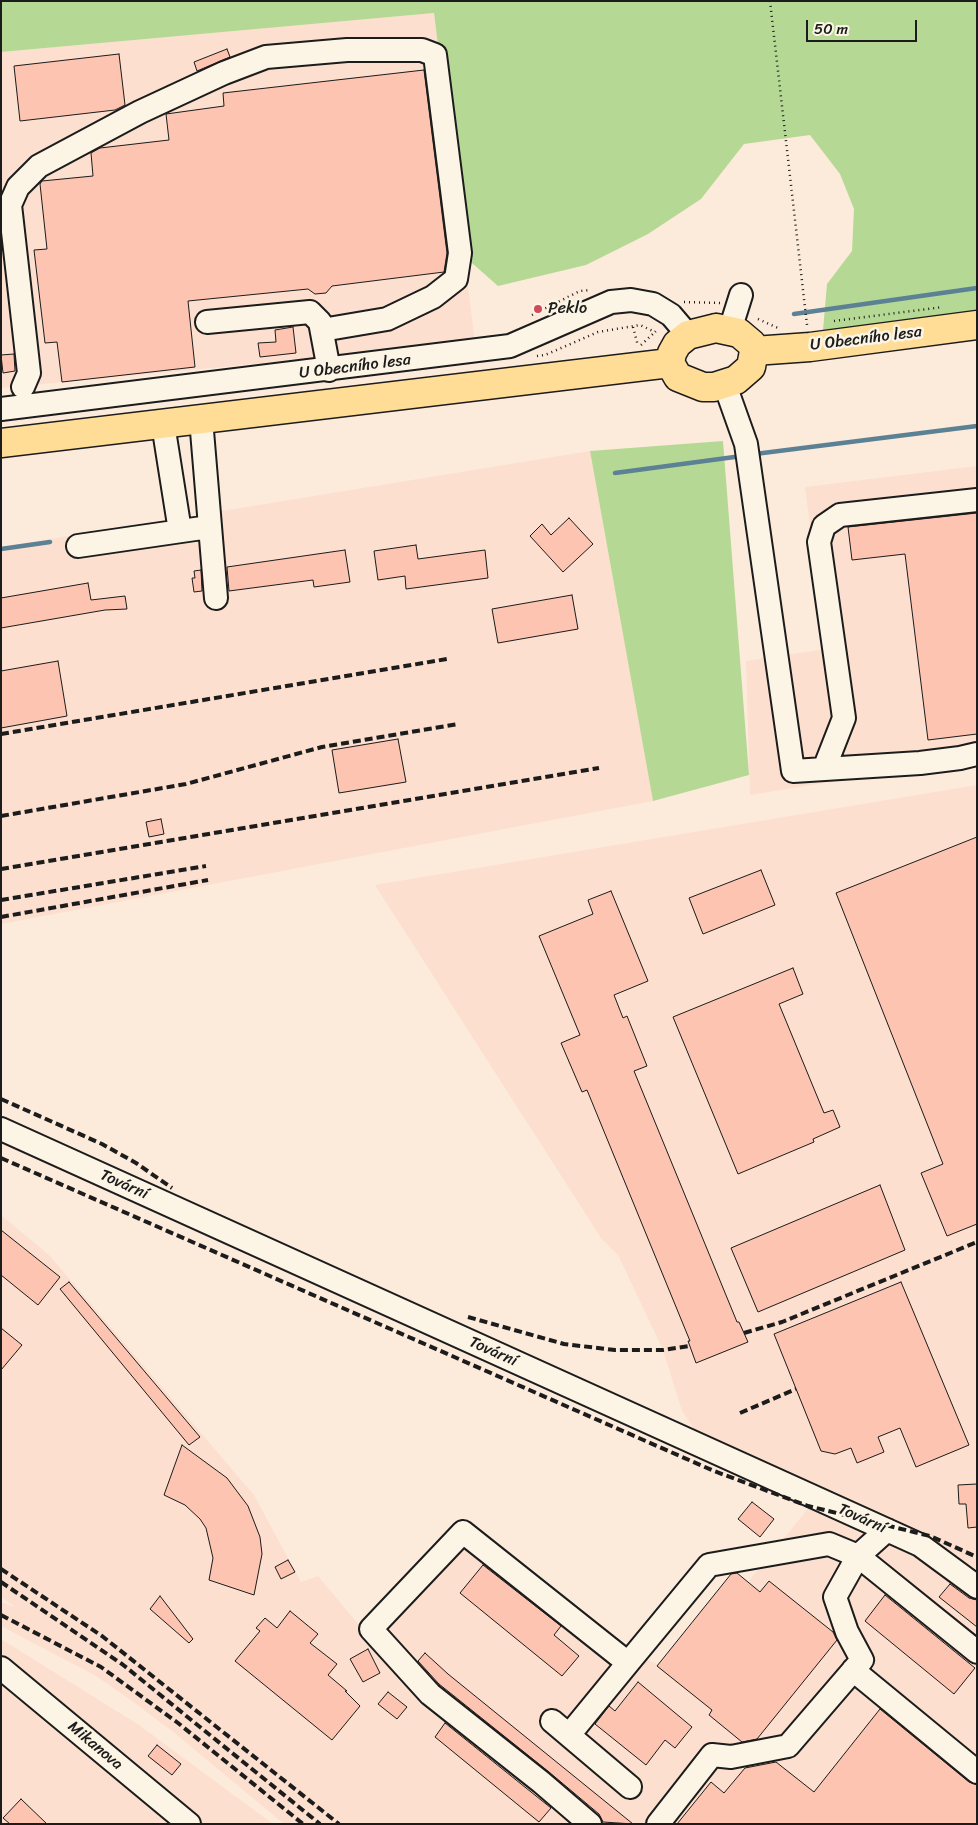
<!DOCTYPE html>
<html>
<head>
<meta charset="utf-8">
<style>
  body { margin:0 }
  #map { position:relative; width:978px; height:1825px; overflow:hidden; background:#fcebdb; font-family:Sriracha,sans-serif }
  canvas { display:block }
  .frame { position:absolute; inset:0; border:2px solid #1c1c1c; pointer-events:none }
  .scale { position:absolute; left:806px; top:20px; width:111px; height:22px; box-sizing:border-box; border:2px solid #1c1c1c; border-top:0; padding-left:6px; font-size:15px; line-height:18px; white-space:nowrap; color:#1c1c1c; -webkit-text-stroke:4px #fcf5e5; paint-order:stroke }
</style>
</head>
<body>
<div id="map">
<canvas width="978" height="1825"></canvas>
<div class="frame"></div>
<div class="scale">50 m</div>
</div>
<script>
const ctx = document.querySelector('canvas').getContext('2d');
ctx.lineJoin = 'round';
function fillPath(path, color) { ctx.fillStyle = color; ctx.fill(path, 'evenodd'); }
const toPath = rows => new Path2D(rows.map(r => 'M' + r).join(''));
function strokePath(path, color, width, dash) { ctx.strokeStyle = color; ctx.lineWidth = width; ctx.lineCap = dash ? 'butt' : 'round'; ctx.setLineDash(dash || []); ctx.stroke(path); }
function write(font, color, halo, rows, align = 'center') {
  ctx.font = font + ' Sriracha,sans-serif'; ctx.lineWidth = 5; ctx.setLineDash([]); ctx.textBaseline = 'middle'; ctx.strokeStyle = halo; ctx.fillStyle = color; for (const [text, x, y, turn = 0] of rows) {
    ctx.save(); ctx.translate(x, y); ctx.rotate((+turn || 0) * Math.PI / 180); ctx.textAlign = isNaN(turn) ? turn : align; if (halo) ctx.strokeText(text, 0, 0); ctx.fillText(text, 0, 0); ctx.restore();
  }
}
fillPath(toPath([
  [434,13,475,343,1,388,1,52],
  [590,451,653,801,1,924,1,547],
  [977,466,977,764,897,771,750,795,746,661,826,649,805,487],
  [977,785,977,1824,284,1824,172,1731,132,1701,96,1676,1,1626,1,1602,15,1607,1,1597,1,1215,50,1256,254,1495,301,1582,318,1576,359,1625,441,1544,460,1520,621,1647,674,1672,825,1488,694,1429,682,1411,663,1350,618,1255,601,1238,375,885],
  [1,1639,139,1725,273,1824,1,1824]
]), '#fcdfce');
fillPath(toPath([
  [1,1,977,1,977,312,848,331,823,330,827,284,852,251,854,209,840,174,810,135,744,144,701,199,648,234,586,265,498,286,464,256,434,13,1,52],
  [723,441,749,775,653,801,590,451]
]), '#b5d994');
strokePath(toPath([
  [794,314,977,288],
  [755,454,977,426],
  [615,473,742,456],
  [1,549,50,542]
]), '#5c8195', 4.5);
const building = toPath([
  [227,49,230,57,197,71,194,62,227,49],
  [119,54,125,105,115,110,20,121,14,66,119,54],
  [424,70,447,253,444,272,332,286,326,293,315,294,308,289,188,301,195,367,62,382,57,342,45,343,34,250,47,249,40,184,42,181,93,176,91,153,100,148,169,140,166,114,224,106,223,93,424,70],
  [293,327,296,353,260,357,258,343,276,342,275,330,293,327],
  [14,354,15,371,3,373,1,355,14,354],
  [977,513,977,734,928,740,905,554,852,560,848,527,977,513],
  [569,518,593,544,563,572,530,536,542,524,551,535,569,518],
  [416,545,418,559,485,550,488,578,406,589,405,576,378,580,374,551,416,545],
  [345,550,350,582,314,587,313,580,229,591,227,567,345,550],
  [201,570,202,591,194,592,192,578,195,578,194,571,201,570],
  [88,583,91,600,125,596,127,609,105,610,1,628,1,598,88,583],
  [572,595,578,629,498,643,492,609,572,595],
  [58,661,67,716,1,728,1,671,58,661],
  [398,739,406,782,339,793,332,750,398,739],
  [161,819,164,834,149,837,146,822,161,819],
  [977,837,977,1224,947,1236,921,1173,943,1164,836,893,977,837],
  [761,870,775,905,703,934,689,898,761,870],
  [611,891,648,981,614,995,623,1018,627,1016,647,1066,634,1071,737,1322,739,1322,748,1342,696,1363,688,1341,690,1341,587,1090,582,1092,561,1043,580,1035,539,936,593,914,588,900,611,891],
  [793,968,803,994,779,1004,824,1113,833,1110,840,1127,813,1139,814,1142,738,1174,673,1017,793,968],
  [880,1185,905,1250,758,1312,731,1248,880,1185],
  [1,1230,60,1277,38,1305,1,1275,1,1230],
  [69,1282,200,1437,189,1445,60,1289,69,1282],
  [901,1282,969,1445,916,1467,900,1428,878,1437,884,1452,857,1463,851,1448,835,1454,821,1451,774,1334,901,1282],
  [1,1328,22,1345,1,1370,1,1328],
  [182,1445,227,1478,248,1506,260,1537,262,1554,254,1595,209,1580,213,1558,206,1528,200,1519,185,1505,164,1495,182,1445],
  [977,1484,977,1527,968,1528,966,1504,959,1504,958,1485,977,1484],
  [752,1502,774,1519,760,1537,738,1519,752,1502],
  [288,1560,295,1572,281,1579,275,1567,288,1560],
  [483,1565,561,1626,554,1635,579,1656,562,1676,460,1593,483,1565],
  [737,1573,760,1592,769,1581,833,1632,837,1640,757,1739,742,1742,709,1715,712,1710,657,1666,731,1574,737,1573],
  [950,1584,969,1598,977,1600,977,1627,939,1597,950,1584],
  [885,1595,975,1668,954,1694,865,1621,885,1595],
  [160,1596,193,1639,189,1643,150,1609,160,1596],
  [290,1611,318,1634,310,1643,337,1664,328,1675,347,1691,345,1691,360,1706,332,1740,235,1661,260,1631,256,1628,265,1618,277,1628,290,1611],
  [368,1649,380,1673,363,1682,350,1659,368,1649],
  [425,1653,448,1674,633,1824,603,1822,599,1814,549,1772,439,1684,418,1661,425,1653],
  [638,1682,692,1727,675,1748,665,1740,646,1765,595,1724,609,1706,615,1711,638,1682],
  [388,1692,407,1707,397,1719,378,1704,388,1692],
  [880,1709,969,1782,977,1785,977,1824,677,1824,711,1782,724,1793,745,1768,776,1762,814,1792,880,1709],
  [445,1723,551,1808,539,1822,435,1737,445,1723],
  [157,1745,181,1764,172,1775,148,1756,157,1745],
  [21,1799,47,1824,10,1824,3,1818,21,1799]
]);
fillPath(building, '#fcc4b1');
strokePath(building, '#1c1c1c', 1);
const minor = toPath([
  [207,322,310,312,320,322,329,370],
  [730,330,741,295],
  [725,385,746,444,793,771,920,763,960,758,977,754],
  [23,387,29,373,10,205,18,187,39,166,140,112,224,73,266,57,347,50,422,50,435,55,460,253,456,279,433,297,387,319,322,330],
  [1,409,510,346,611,302,631,300,653,304,671,315,688,335],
  [201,419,216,598],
  [163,424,180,531],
  [78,546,209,527],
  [824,769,844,718,819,542,824,526,840,515,977,500],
  [1,1129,920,1545,977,1587],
  [1,1668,189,1824],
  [853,1670,977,1772],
  [552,1721,630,1787],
  [569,1735,628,1663],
  [590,1824,541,1782,430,1694,371,1629,463,1532,628,1663,709,1565,829,1544,858,1556,977,1652],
  [658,1824,712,1755,731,1757,788,1746,862,1660,847,1632,835,1597,858,1556,887,1530]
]);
const major = toPath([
  [716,328,739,333,752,344,754,351,751,367,736,380,714,387,703,387,678,377,670,363,672,353,677,344,688,335,716,328],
  [754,351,810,347,977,325],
  [1,443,670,363]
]);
strokePath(minor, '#1c1c1c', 26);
strokePath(major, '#1c1c1c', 31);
strokePath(toPath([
  [770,1,807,325],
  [684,302,721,303],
  [532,315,580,291,591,290],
  [758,319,778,328],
  [834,321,943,307],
  [633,327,638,346],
  [641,345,655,332],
  [537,356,545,355,598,332,640,325,655,332,658,329]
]), '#1c1c1c', 2.5, [1, 4]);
strokePath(minor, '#fcf5e5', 22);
strokePath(major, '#ffdd96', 28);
strokePath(toPath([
  [1,734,447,659],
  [1,816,186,784,322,747,458,724],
  [1,869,599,768],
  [1,900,206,866],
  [1,917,208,880],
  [1,1099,102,1144,136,1163,172,1188],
  [1,1158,714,1471,808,1506,930,1536,977,1557],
  [468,1317,564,1344,615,1350,663,1350,689,1346],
  [744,1333,782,1322,977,1242],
  [740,1413,796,1389],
  [1,1569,102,1636,339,1824],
  [1,1582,122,1664,320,1824],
  [1,1615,101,1667,178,1723,303,1824]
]), '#1c1c1c', 4, [8, 4]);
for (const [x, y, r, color] of [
  [538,309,5,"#d1495b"]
]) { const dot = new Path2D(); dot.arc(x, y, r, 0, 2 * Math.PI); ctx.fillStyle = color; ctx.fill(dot); strokePath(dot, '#fcf5e5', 2); }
write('16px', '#1c1c1c', '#fcf5e5', [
  ["Peklo",548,309]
], 'left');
write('16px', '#1c1c1c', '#fcf5e5', [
  ["U Obecního lesa",866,339,-7],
  ["U Obecního lesa",355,367,-7],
  ["Tovární",124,1185,24],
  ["Tovární",493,1352,24],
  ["Tovární",862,1519,24],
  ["Mikanova",95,1746,40]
]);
</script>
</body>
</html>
